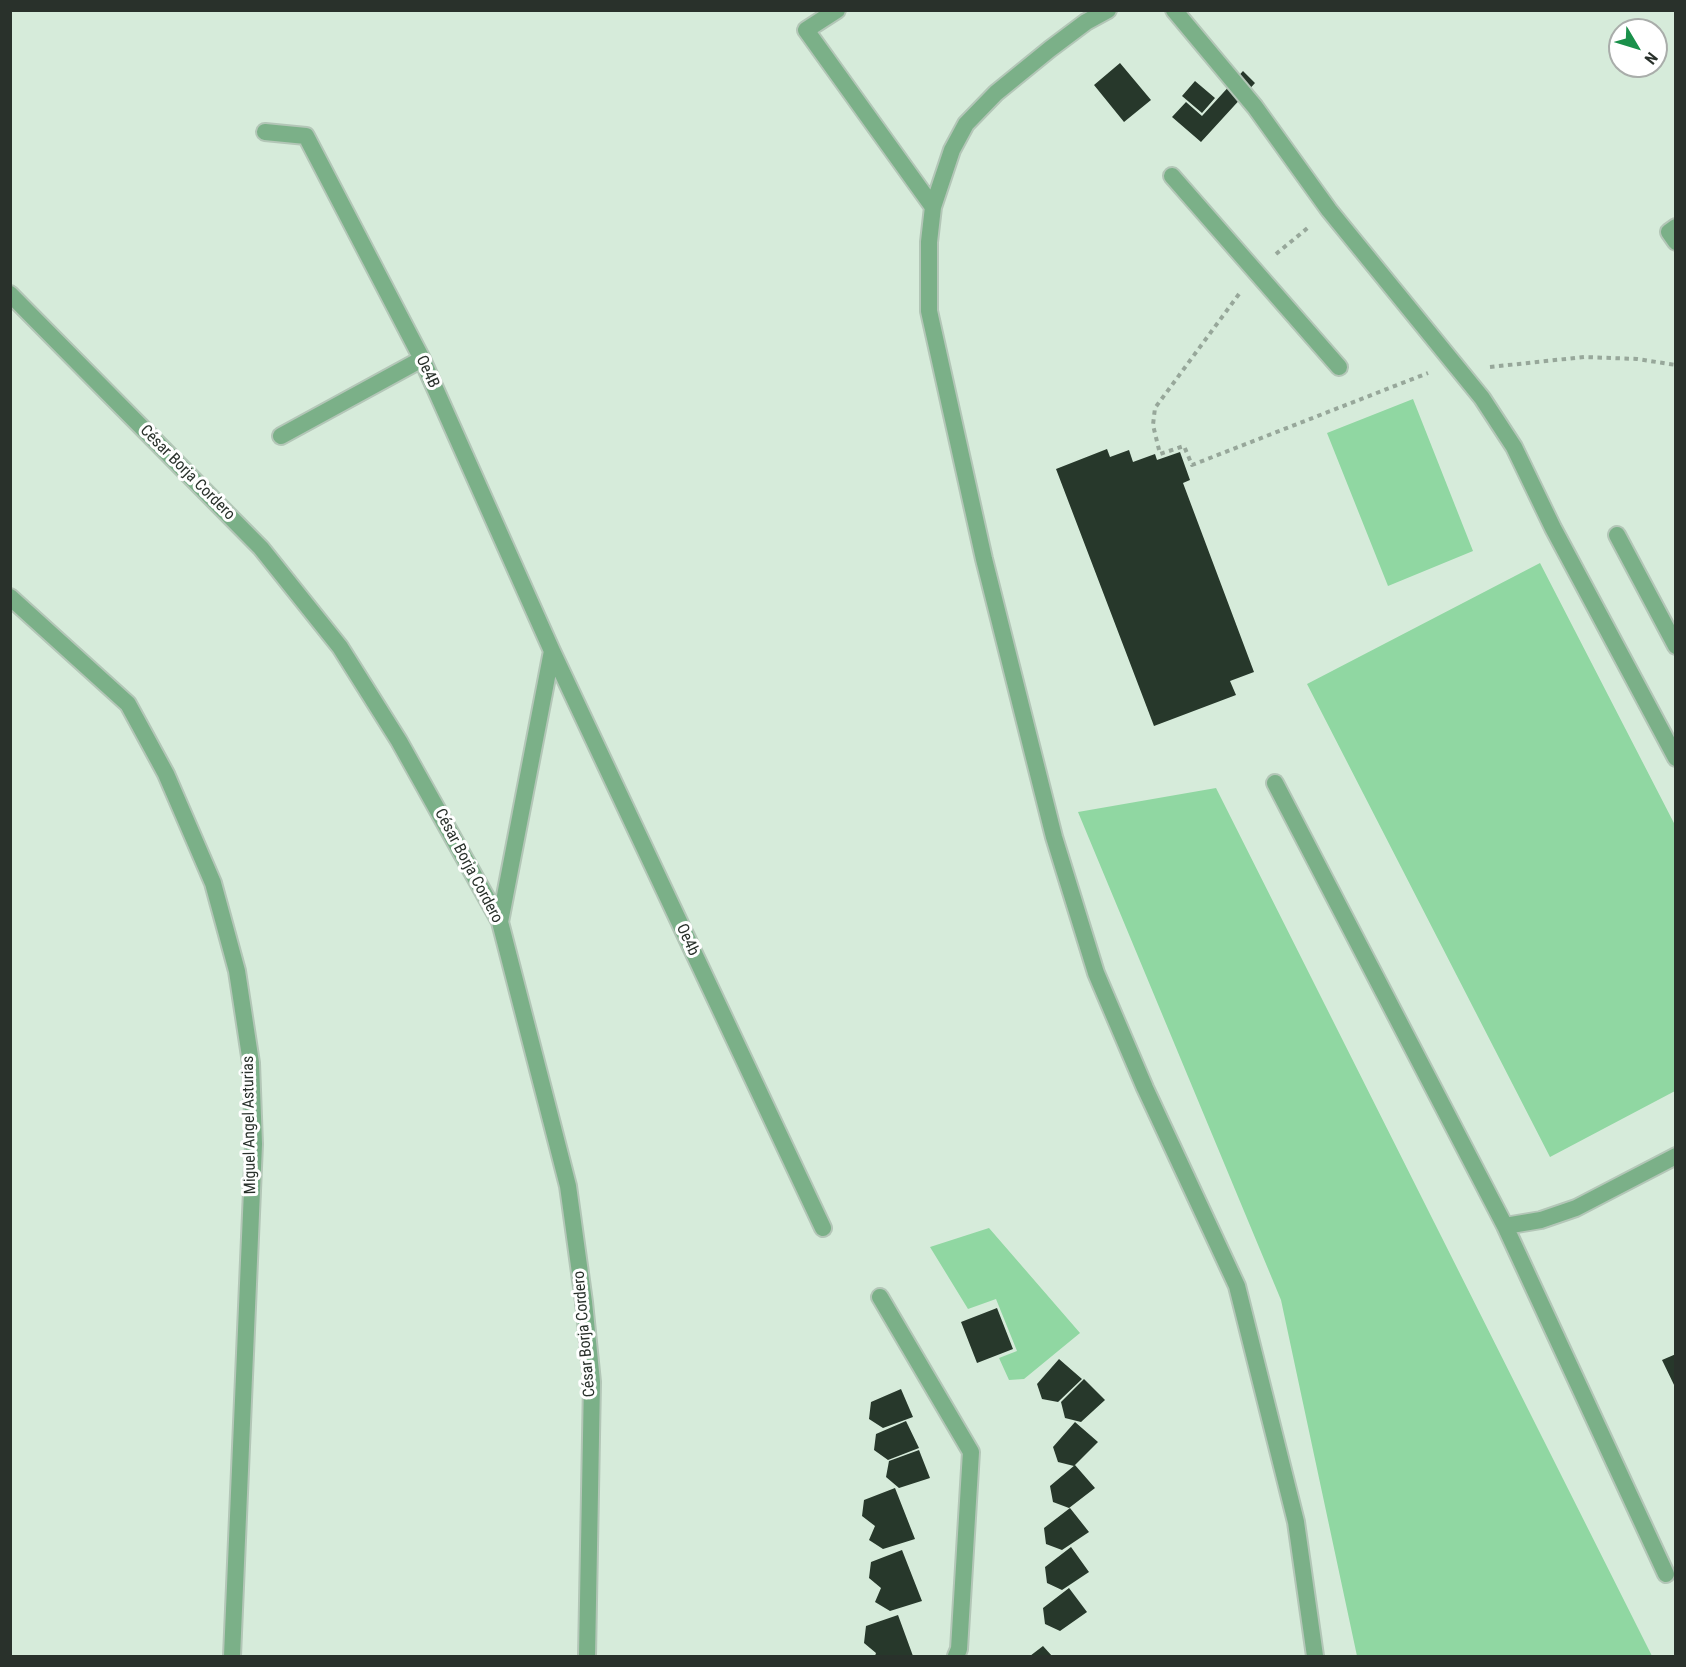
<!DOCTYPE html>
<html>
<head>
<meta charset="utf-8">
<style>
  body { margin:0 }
  #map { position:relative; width:1686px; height:1667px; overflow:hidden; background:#d6ebda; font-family:"Roboto Condensed",sans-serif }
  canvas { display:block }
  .frame { position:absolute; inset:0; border:12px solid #29312b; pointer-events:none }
  .north { position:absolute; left:1608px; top:18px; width:60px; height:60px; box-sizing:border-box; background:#fff; border:2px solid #a9adaa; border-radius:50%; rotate:128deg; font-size:16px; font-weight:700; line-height:24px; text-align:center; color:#29312b }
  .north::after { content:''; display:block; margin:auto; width:21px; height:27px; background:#1a904a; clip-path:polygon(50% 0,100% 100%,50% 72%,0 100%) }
</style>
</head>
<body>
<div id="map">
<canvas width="1686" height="1667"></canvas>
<div class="frame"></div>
<div class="north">N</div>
</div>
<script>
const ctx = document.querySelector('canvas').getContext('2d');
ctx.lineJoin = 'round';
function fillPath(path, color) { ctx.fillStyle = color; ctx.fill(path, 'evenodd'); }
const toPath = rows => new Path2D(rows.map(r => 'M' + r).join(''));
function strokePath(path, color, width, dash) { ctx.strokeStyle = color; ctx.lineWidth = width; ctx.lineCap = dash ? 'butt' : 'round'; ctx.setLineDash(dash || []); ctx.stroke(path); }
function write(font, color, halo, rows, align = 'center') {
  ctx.font = font + ' "Roboto Condensed",sans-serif'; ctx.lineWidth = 6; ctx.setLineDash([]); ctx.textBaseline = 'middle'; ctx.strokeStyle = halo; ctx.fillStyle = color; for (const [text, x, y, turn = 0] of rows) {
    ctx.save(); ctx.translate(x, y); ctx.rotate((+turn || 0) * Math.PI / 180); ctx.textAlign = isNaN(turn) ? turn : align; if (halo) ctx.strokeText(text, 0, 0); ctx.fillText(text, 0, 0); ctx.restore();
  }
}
fillPath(toPath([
  [1413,399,1473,551,1388,586,1327,433],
  [1540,563,1676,827,1675,1091,1550,1157,1307,684],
  [1216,788,1652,1656,1357,1656,1281,1300,1078,812],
  [989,1228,1080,1333,1024,1379,1009,1380,999,1358,1017,1351,996,1299,968,1309,930,1247]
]), '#90d7a2');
fillPath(toPath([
  [1120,63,1151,100,1124,122,1094,85],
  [1243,71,1255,83,1201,142,1172,117,1186,102,1202,116],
  [1195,81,1215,98,1202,113,1182,96],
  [1107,449,1110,457,1129,450,1133,462,1155,454,1157,460,1180,452,1190,480,1183,483,1254,672,1230,681,1236,695,1154,726,1056,469],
  [997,1308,1013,1349,977,1363,961,1322],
  [1676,1354,1676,1389,1662,1360],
  [1059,1359,1082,1379,1058,1402,1042,1399,1037,1384],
  [1084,1379,1105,1400,1081,1422,1065,1418,1061,1402],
  [901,1389,913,1417,883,1428,869,1419,871,1402],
  [906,1421,919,1448,888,1460,874,1450,876,1434],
  [1075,1422,1098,1442,1074,1466,1058,1462,1053,1447],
  [919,1450,930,1478,899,1488,886,1477,889,1461],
  [1075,1465,1095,1488,1069,1508,1053,1502,1050,1486],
  [895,1488,915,1539,883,1549,869,1540,875,1526,862,1516,864,1500],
  [1070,1508,1089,1532,1062,1550,1046,1544,1044,1528],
  [1071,1547,1089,1572,1062,1590,1047,1583,1045,1567],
  [902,1550,922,1601,890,1611,875,1602,881,1588,869,1578,871,1562],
  [1069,1588,1087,1612,1060,1631,1045,1624,1043,1608],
  [898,1615,913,1656,875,1656,876,1653,864,1643,866,1626],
  [1043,1646,1052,1656,1030,1656]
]), '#27382b');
const service = toPath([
  [837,10,806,30,933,207],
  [1108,10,1086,22,1050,49,996,93,966,124,952,150,933,207,929,242,929,311,984,559,1054,837,1096,973,1145,1088,1237,1286,1296,1522,1315,1656],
  [1174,10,1255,107,1329,210,1482,398,1514,447,1553,528,1676,758],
  [1172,176,1339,367],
  [1676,227,1669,232,1676,242],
  [1617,535,1676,646],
  [1275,783,1505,1226,1666,1574],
  [1505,1226,1541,1220,1576,1208,1676,1156],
  [880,1297,971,1452,959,1649,956,1656]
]);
const minor = toPath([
  [265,132,306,136,422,359,552,651,823,1228],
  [10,294,261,548,340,647,399,741,500,922,568,1186,584,1302,592,1382,587,1656],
  [281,436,422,359],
  [10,597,128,704,166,774,213,883,237,971,251,1063,254,1144,232,1656],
  [500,922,552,651]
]);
strokePath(service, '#b3c6b7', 20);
strokePath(minor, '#b3c6b7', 20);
strokePath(toPath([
  [1276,254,1310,226],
  [1239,294,1155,408,1153,425,1160,454,1184,446,1192,465,1428,373],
  [1490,367,1584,357,1637,359,1676,365]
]), '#97a79a', 4, [4.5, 4.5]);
strokePath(service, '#7bb088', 16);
strokePath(minor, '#7bb088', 16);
write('16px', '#29312b', '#fff', [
  ["Oe4B",427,372,65],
  ["César Borja Cordero",187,473,45],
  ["César Borja Cordero",468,866,62],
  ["Oe4b",687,940,65],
  ["Miguel Angel Asturias",250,1125,-91],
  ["César Borja Cordero",585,1334,-95]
]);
</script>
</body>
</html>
